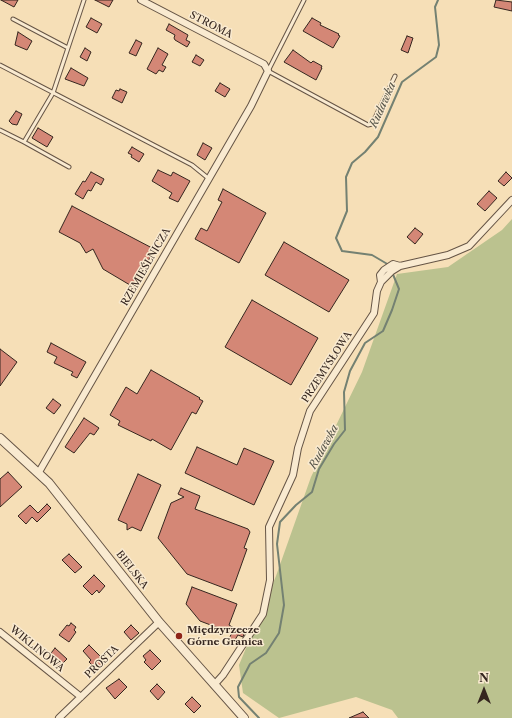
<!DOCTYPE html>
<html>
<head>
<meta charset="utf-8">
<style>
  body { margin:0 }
  #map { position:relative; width:512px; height:718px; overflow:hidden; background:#f6dfb7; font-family:"Libre Caslon Text",serif }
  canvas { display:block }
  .north { position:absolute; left:464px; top:670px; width:40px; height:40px; -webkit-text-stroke:3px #f9ead0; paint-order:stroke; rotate:0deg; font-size:11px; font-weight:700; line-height:16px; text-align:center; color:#35261f }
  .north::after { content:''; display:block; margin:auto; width:14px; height:18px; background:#35261f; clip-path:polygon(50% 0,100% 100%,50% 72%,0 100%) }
</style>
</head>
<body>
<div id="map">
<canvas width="512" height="718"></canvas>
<div class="north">N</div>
</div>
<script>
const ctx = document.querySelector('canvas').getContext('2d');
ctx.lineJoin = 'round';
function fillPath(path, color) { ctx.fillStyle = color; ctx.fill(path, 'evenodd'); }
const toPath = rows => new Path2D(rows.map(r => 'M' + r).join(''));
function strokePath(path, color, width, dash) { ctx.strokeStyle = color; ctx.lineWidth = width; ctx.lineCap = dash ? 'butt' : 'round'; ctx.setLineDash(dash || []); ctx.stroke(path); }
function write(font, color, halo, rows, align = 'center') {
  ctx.font = font + ' "Libre Caslon Text",serif'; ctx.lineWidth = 3; ctx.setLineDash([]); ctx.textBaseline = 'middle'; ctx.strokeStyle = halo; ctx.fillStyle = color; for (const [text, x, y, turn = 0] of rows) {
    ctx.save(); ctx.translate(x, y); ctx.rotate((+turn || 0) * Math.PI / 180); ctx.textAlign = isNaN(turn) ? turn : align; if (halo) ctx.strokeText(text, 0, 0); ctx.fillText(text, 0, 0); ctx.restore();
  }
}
fillPath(toPath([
  [512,219,512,718,398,718,392,710,356,697,279,718,243,693,239,665,276,576,311,477,362,372,397,274,448,267,502,230]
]), '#bbc28f');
strokePath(toPath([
  [389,265,372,255,342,251,336,238,347,211,346,177,352,163,365,152,378,137,402,82,436,57,439,45,435,7,438,0],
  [259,718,239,697,238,687,250,664,266,653,279,633,284,605,277,544,280,522,296,505,312,492,319,469,334,444,345,430,344,392,350,371,365,343,383,331,392,310,399,289,392,272]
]), '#748172', 2);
const building = toPath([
  [1,0,18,0,14,7,1,0],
  [95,0,113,0,109,7,95,0],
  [496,0,512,2,512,11,494,7,496,0],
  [91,18,102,24,97,33,86,27,91,18],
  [312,18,321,23,320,25,339,34,338,35,340,36,333,48,303,31,312,18],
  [169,24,188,35,186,40,190,42,187,47,175,40,174,38,175,35,166,30,169,24],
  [18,32,32,41,27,50,15,45,18,32],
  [407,36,413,38,408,53,401,50,407,36],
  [136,40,142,43,136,56,129,53,136,40],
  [85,48,91,52,87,61,80,57,85,48],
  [158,48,168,54,162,65,166,67,163,72,159,70,156,74,147,69,158,48],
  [293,50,311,63,313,61,322,66,321,68,322,68,316,80,284,62,293,50],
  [196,55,204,60,200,66,192,62,196,55],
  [71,68,88,78,84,86,65,79,71,68],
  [220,83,230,89,225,97,215,91,220,83],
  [120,89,127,92,122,103,112,98,116,90,119,91,120,89],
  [16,111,22,114,17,125,12,124,9,121,16,111],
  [38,128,53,137,47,147,32,138,38,128],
  [203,143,212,148,205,160,197,155,203,143],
  [132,147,144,154,139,162,131,157,132,155,128,153,132,147],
  [158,170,171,176,173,172,190,181,178,202,169,198,172,193,152,181,158,170],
  [91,172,104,179,101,185,96,182,91,191,88,190,83,199,75,194,83,181,85,182,91,172],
  [506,172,512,178,504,186,498,181,506,172],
  [223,189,266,213,239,263,195,239,201,228,207,231,222,202,218,200,223,189],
  [489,191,497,198,485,211,477,204,489,191],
  [72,206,154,249,135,288,103,269,93,249,86,253,80,243,59,232,72,206],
  [415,228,423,234,415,244,407,237,415,228],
  [284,242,349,280,329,312,265,275,284,242],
  [252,300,318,338,291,385,225,347,252,300],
  [51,343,86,362,77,378,71,375,73,372,54,363,57,357,47,352,51,343],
  [0,349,17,362,0,386,0,349],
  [151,370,200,398,199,399,203,401,196,414,192,412,171,450,152,439,151,441,118,425,120,421,110,415,126,387,137,394,151,370],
  [53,399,61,405,54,414,46,408,53,399],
  [84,418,99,428,94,435,90,433,74,453,65,447,84,418],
  [197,447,237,465,244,448,274,461,254,505,185,473,197,447],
  [8,472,22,487,0,507,0,479,8,472],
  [138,474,161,485,141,531,132,527,127,530,127,524,118,520,138,474],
  [181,488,200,496,195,509,248,529,250,532,244,548,247,549,232,591,187,574,158,538,171,503,184,497,178,494,181,488],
  [47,504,51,508,37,522,32,517,26,524,18,516,30,505,38,513,47,504],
  [69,554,82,567,75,573,62,560,69,554],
  [94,575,105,586,99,593,97,590,92,595,83,586,94,575],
  [192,587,237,604,229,625,244,634,243,637,238,635,233,643,228,640,232,633,200,621,186,604,192,587],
  [71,623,76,627,74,630,76,632,69,642,59,635,67,625,69,626,71,623],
  [131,625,139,633,131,640,124,632,131,625],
  [89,645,106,662,98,671,89,662,91,660,83,651,89,645],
  [55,648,67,659,59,667,48,657,55,648],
  [150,650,161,661,152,670,144,662,146,660,143,656,150,650],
  [119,679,127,687,115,699,106,688,119,679],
  [157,684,165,692,158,700,150,691,157,684],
  [192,697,201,706,194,713,185,704,192,697],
  [363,712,369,718,349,718,363,712]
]);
fillPath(building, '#d48776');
strokePath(building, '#35261f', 1);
const service = toPath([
  [304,0,268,71,368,125,372,124,395,76],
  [13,19,68,48],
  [0,65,192,165,208,178],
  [0,130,24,142],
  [69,167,24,142,53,93,84,0]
]);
const minor = toPath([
  [381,282,392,271,400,266],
  [39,472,251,106,268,71,264,64,141,0],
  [0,632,81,697],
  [214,685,223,675,263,614,270,580,269,527,293,475,298,448,310,411,374,313,377,291,381,282,380,275,384,270,393,264,400,266,448,255,469,246,512,200],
  [59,718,159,622]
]);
const tertiary = toPath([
  [0,438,49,483,159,622,244,718]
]);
strokePath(service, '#655445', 5);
strokePath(minor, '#655445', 8);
strokePath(tertiary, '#655445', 10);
strokePath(service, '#f9ead0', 3);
strokePath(minor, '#f9ead0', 6);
strokePath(tertiary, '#f9ead0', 8);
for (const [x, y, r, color] of [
  [179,636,4,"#8f2418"]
]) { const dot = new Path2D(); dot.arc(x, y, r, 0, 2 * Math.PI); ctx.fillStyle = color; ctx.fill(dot); strokePath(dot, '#f9ead0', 1.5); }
write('10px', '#35261f', '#f9ead0', [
  ["STROMA",211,25,27],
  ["RZEMIEŚLNICZA",146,267,-60],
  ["PRZEMYSŁOWA",327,367,-57],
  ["BIELSKA",132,570,52],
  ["WIKLINOWA",37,649,39],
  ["PROSTA",102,662,-44]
]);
write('bold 10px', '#35261f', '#f9ead0', [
  ["Międzyrzecze",187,630],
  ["Górne Granica",187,642]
], 'left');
write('italic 11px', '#545348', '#f9ead0', [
  ["Rudawka",383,105,-66],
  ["Rudawka",324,447,-61]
]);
</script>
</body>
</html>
